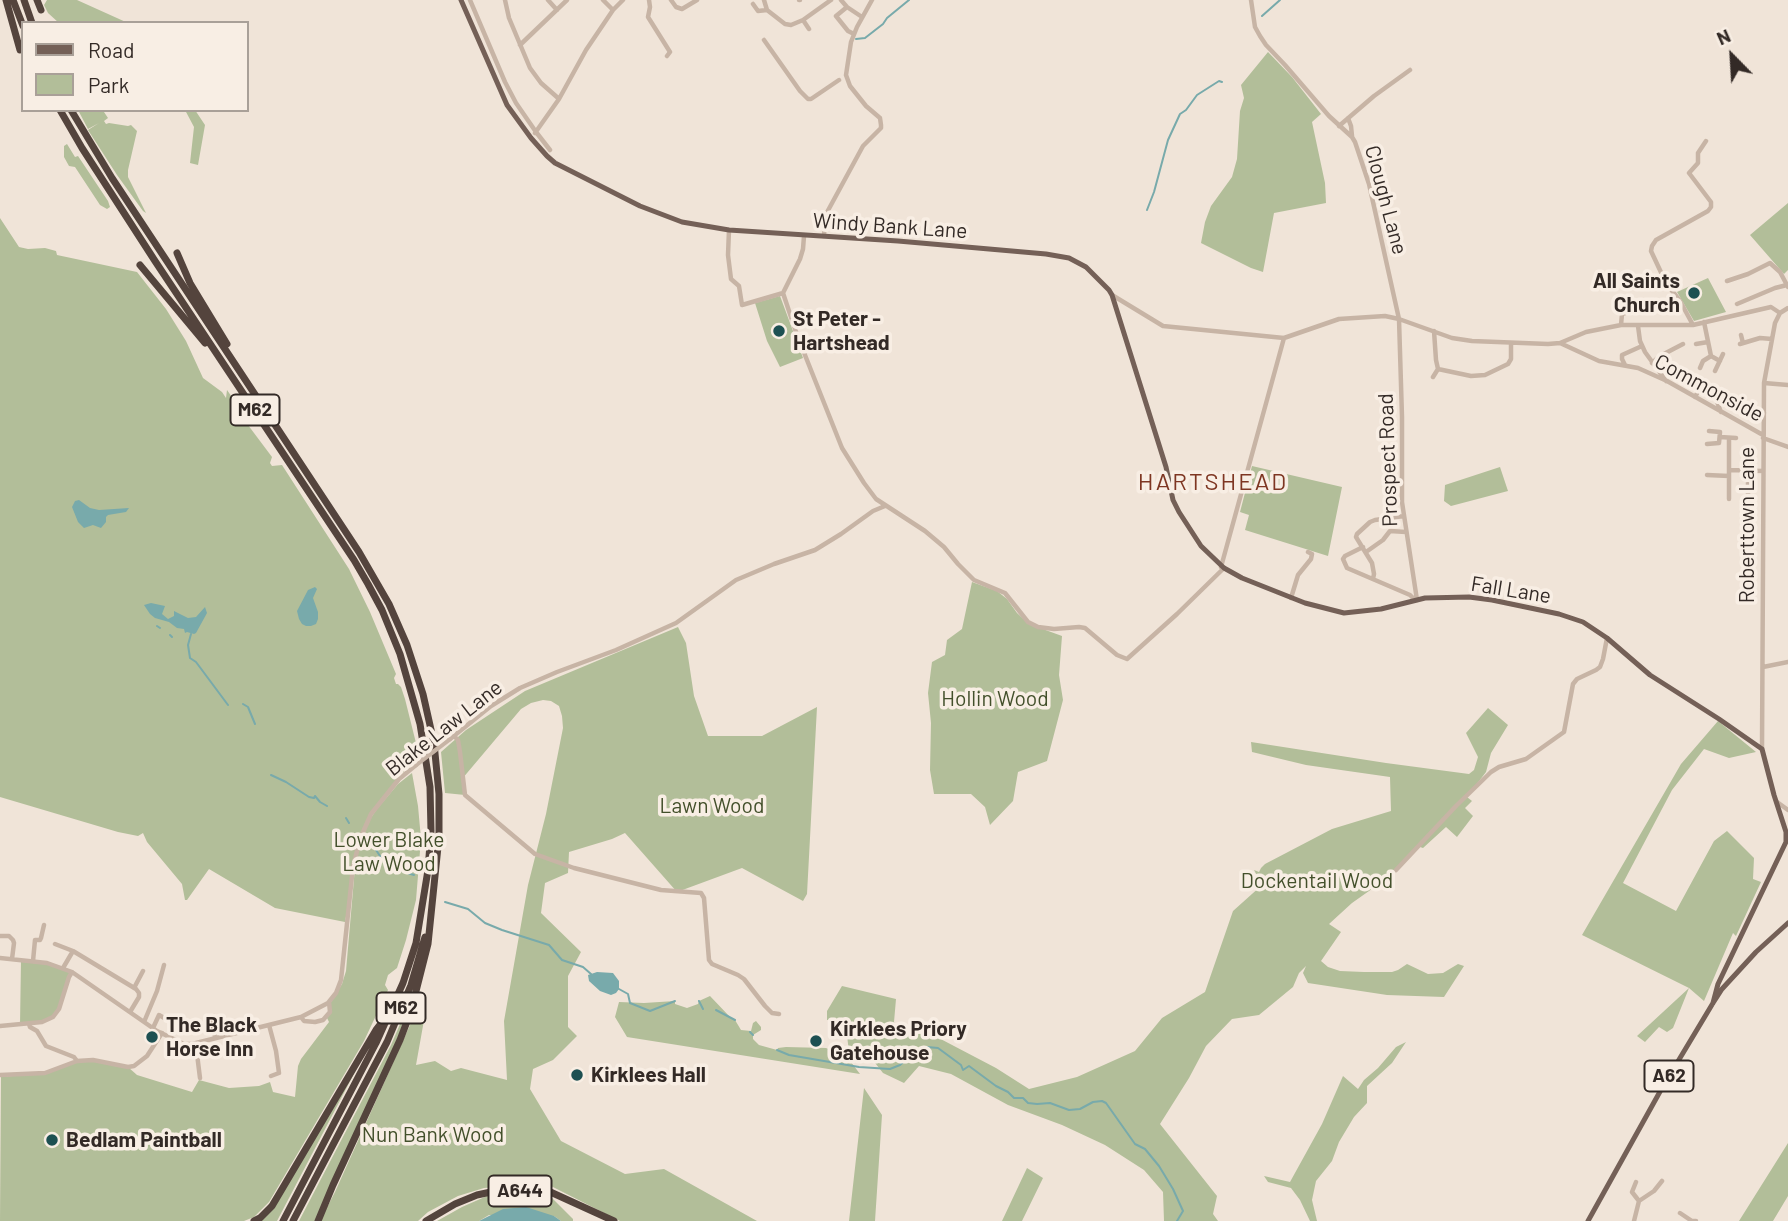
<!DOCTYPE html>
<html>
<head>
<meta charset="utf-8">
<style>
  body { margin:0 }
  #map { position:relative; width:1788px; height:1221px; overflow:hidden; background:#f0e4d8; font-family:Barlow,sans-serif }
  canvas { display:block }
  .legend { position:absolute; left:21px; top:21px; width:228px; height:91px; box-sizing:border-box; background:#f8eee4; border:2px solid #a9a098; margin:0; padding:9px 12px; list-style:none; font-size:21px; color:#332a26 }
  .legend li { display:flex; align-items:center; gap:14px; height:35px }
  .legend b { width:35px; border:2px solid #a9a098 }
  .north { position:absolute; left:1697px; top:21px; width:70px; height:70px; -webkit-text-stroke:5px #f8eee4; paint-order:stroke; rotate:336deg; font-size:19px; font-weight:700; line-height:28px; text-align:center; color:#332a26 }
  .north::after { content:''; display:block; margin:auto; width:24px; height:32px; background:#332a26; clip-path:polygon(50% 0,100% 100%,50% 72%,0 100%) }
</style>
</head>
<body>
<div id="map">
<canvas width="1788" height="1221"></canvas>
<ul class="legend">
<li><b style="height:9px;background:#746057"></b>Road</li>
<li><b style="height:19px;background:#b2be99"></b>Park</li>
</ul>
<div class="north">N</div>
</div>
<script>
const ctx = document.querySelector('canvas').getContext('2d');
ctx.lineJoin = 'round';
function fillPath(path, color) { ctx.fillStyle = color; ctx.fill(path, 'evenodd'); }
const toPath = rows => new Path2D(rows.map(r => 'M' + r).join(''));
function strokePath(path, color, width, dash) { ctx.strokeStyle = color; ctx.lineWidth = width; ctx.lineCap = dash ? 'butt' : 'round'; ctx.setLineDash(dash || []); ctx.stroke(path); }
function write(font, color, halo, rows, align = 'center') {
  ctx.font = font + ' Barlow,sans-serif'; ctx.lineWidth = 7; ctx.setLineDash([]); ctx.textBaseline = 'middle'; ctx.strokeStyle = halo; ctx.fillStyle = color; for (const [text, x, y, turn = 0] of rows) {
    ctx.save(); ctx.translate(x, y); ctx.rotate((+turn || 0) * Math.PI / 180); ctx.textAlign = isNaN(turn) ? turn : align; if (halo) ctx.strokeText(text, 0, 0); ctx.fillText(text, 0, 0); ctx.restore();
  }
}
fillPath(toPath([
  [47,0,77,0,128,23,59,23,48,13,44,5],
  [1268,52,1292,77,1321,114,1312,122,1325,183,1326,203,1274,213,1263,272,1251,268,1201,243,1205,222,1211,206,1232,177,1237,159,1240,111,1244,98,1241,85],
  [78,110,106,110,104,112,108,118,104,121,106,124,109,123,128,126,131,125,137,131,128,170,128,177,146,213,143,211,117,175,88,130,99,123,88,129],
  [185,110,195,110,205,125,198,165,190,163,194,127],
  [67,144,75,157,78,156,108,201,110,207,107,209,100,205,75,167,69,166,64,157,64,146],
  [1788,203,1788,270,1784,274,1750,235],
  [0,218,19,247,28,249,45,248,56,251,57,255,137,272,166,309,186,341,203,378,222,392,226,398,227,390,243,413,245,421,272,457,270,463,272,466,282,465,349,569,370,612,396,674,394,678,396,684,398,684,401,687,405,699,419,755,413,763,410,762,399,779,371,814,360,839,345,922,275,908,209,869,187,900,185,900,182,884,147,842,143,833,138,836,118,832,0,797],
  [1708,278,1726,312,1694,321,1677,292],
  [780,296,803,358,780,367,767,341,755,303],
  [1252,466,1342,487,1328,556,1245,530,1249,515,1240,512],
  [1500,467,1508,491,1451,506,1444,501,1445,485],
  [972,582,997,591,1007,599,1017,613,1029,624,1062,636,1059,675,1063,700,1047,761,1018,772,1013,801,990,825,985,807,971,794,934,794,930,770,931,723,928,693,932,662,945,655,947,640,962,629],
  [678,627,686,643,694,696,708,736,762,736,817,707,807,894,803,901,742,868,677,892,625,833,612,839,569,852,568,873,545,883,541,913,581,952,568,976,568,1027,577,1036,553,1060,533,1069,530,1089,561,1141,625,1174,664,1169,757,1221,620,1221,545,1183,484,1188,458,1196,428,1212,418,1221,320,1221,335,1192,419,1005,424,1005,426,1009,416,1065,435,1061,451,1071,461,1068,507,1080,504,1021,528,885,546,814,563,728,562,716,559,706,551,701,543,700,531,703,521,709,462,779,465,795,445,793,441,752,466,730,525,691],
  [1488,708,1508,725,1491,753,1486,772,1467,797,1472,801,1465,808,1473,816,1457,837,1446,827,1423,848,1417,846,1386,879,1352,903,1329,924,1341,932,1321,961,1328,967,1340,971,1364,972,1392,972,1398,970,1407,964,1428,974,1443,973,1458,964,1464,966,1444,997,1387,995,1308,983,1303,973,1306,966,1299,973,1293,987,1259,1015,1232,1019,1206,1046,1189,1078,1160,1124,1217,1196,1213,1214,1218,1221,1164,1221,1163,1192,1144,1170,1105,1145,1062,1125,1008,1105,951,1074,919,1066,904,1083,883,1073,872,1059,851,1062,860,1074,627,1037,615,1017,619,1002,644,1003,675,1001,675,1004,687,1008,698,1004,699,1001,710,996,730,1017,735,1020,741,1030,751,1031,753,1023,756,1021,761,1027,761,1030,753,1035,753,1039,759,1045,777,1050,778,1048,786,1047,826,1048,847,1057,850,1060,845,1019,827,1020,827,1011,842,986,896,999,894,1022,897,1029,902,1032,933,1035,996,1068,1029,1089,1077,1077,1135,1051,1162,1018,1205,992,1233,911,1262,885,1254,870,1259,872,1261,868,1265,864,1332,829,1391,811,1390,777,1306,765,1252,752,1251,742,1386,763,1469,774,1474,770,1478,757,1466,733],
  [1718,721,1756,752,1729,758,1704,749,1672,790,1623,883,1676,911,1714,841,1727,831,1754,858,1753,879,1761,882,1736,936,1733,933,1704,1001,1689,988,1673,1028,1667,1032,1659,1027,1645,1042,1637,1036,1689,988,1582,935,1681,764],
  [412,773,418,806,421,839,416,900,406,940,397,968,388,975,385,985,388,990,364,1041,269,1202,254,1217,244,1221,0,1221,1,1077,45,1073,77,1061,93,1060,128,1067,137,1075,192,1092,199,1080,229,1088,259,1086,270,1082,273,1092,295,1097,298,1066,301,1059,329,1022,327,1018,331,1002,342,984,346,971,355,867,360,843,370,819,377,809,398,784],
  [21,960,47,963,72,972,59,1009,53,1017,42,1022,20,1025],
  [413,994,397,1040,315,1221,299,1221,391,1045],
  [1406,1042,1392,1063,1367,1086,1367,1103,1354,1117,1339,1142,1332,1161,1316,1181,1312,1200,1317,1221,1310,1221,1300,1200,1291,1188,1268,1182,1264,1176,1290,1182,1322,1124,1343,1076,1358,1089,1364,1080,1378,1068,1396,1047],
  [358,1066,277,1221,258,1221],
  [864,1088,882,1115,875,1221,849,1221],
  [1788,1143,1788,1196,1773,1221,1739,1221],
  [1027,1168,1043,1178,1022,1221,1002,1221],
  [543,1193,548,1194,573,1219,573,1221,561,1221,554,1216,489,1215,479,1221,437,1221,462,1207,487,1196,503,1194]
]), '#b2be99');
fillPath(toPath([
  [79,500,90,508,99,510,129,508,126,512,108,515,106,517,106,522,101,528,93,525,84,528,78,522,72,507,75,501],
  [315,587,317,589,313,598,318,612,318,619,316,624,311,626,306,626,302,624,299,619,297,611,308,590],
  [151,603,165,606,162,614,168,619,174,616,174,611,188,618,196,617,205,607,207,613,196,633,194,634,187,632,185,633,184,629,177,628,169,622,155,618,150,614,144,605],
  [597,972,613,973,619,981,619,989,616,993,611,995,600,991,589,981,588,975],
  [526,1207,554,1216,561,1221,479,1221,503,1209]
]), '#78aaab');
strokePath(toPath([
  [1262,16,1280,0],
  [856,39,865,38,883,24,887,18,909,0],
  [1147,210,1154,192,1168,140,1180,114,1186,110,1197,95,1219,81,1222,82],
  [157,626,160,628],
  [191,634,188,645,190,658,196,662,228,705],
  [170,635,172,637],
  [243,704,248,707,255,724],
  [271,775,286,782,309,797,314,798,315,796,320,802,327,806],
  [346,818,349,823],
  [374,847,382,859],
  [390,863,404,872,414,875],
  [445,902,468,909,485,923,502,930,549,945,562,960,583,967,591,974],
  [619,989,628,994,630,1003,650,1011,675,1001],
  [699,1001,703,1009],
  [716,1010,735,1020],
  [750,1032,753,1035],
  [777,1050,789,1055,859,1067,890,1069,900,1065,909,1057,927,1047,938,1048,961,1065,963,1070,969,1066,996,1086,1008,1092,1014,1098,1023,1098,1028,1103,1037,1104,1050,1103,1069,1110,1080,1109,1093,1102,1102,1101,1106,1103,1135,1144,1145,1149,1159,1166,1173,1189,1183,1211,1177,1221]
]), '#78aaab', 2);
strokePath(toPath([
  [470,0,505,82,516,103,536,132,550,150],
  [505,0,509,18,530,68,541,83,558,98],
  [548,0,557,10],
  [603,0,613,10],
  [649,0,650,7,648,17,670,52,667,56],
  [671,0,676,7,682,9,697,0],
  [764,0,767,10,785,24,791,25,803,20,831,0],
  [799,0,800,0],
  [841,0,847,7],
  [1251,0,1255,27,1260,36,1266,45,1285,65,1329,116,1352,137,1355,142,1369,184,1399,319,1402,417,1402,502,1417,600],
  [753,4,758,11,767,10],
  [803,20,809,29],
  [854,34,848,31,836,16,847,7,862,17],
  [764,40,800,91,808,99,811,99,839,80],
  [520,45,567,0],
  [1348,118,1351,126,1352,136],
  [1339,126,1374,96,1410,70],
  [535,133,559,99,586,50,613,10,623,0],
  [729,230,728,255,731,279,739,286,742,305,783,293],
  [804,236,803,249,800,259,783,293,797,335,842,448,864,483,876,499,925,531,944,547,958,564,974,580,1005,593,1028,622,1038,627,1054,629,1079,627,1085,628,1117,655,1127,659,1177,614,1224,568],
  [824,236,825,216,863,146,881,128,881,125,880,118,866,106,850,86,846,75,851,42,857,27,872,0],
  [1727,281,1748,274,1770,263,1780,272,1788,287],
  [1112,295,1163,326,1284,338,1339,319,1385,316,1399,319,1452,338,1472,341,1548,344,1560,343,1586,332,1621,325,1693,325,1771,307,1780,313],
  [1737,304,1775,288,1787,285],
  [1704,322,1711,356,1720,361],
  [1621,325,1622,314,1628,312],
  [1693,325,1680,301,1666,283,1651,251,1652,246,1656,240,1708,211,1711,207,1711,202,1689,173,1698,163,1698,153,1706,141],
  [1638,326,1640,341,1645,352,1666,381],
  [1741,335,1743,343],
  [1560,343,1599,361,1638,368,1667,381,1763,435],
  [1696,344,1708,342],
  [1740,344,1760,338,1772,339],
  [1652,363,1660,356,1683,344],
  [1625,365,1622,359,1622,355,1642,346],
  [1700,368,1703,361,1711,356],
  [1438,369,1471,376,1485,375,1508,364,1511,359,1511,344],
  [1715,371,1723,354],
  [1433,377,1438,369,1436,360,1434,331],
  [1764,383,1788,385],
  [1695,397,1699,390,1709,394,1716,399,1721,412],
  [1717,402,1727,396,1764,413],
  [1720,437,1736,438],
  [1763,438,1788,447],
  [1707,444,1719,443,1720,432,1709,431],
  [1729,470,1763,471],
  [1707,475,1729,476],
  [1748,494,1748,471],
  [1729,499,1729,438],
  [1363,547,1345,556,1343,559,1347,568,1410,595,1415,600],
  [1366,552,1383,540,1390,531,1406,532],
  [1221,567,1284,338],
  [1373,579,1374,574,1372,563,1356,537,1357,534,1370,522,1375,520,1404,516],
  [1291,598,1298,575,1311,559,1312,554,1308,552],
  [1763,667,1788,662],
  [454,736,458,740,460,752,465,795,535,854,574,868,661,890,701,893,704,898,709,960,712,964,738,975,744,979,765,1006,772,1013,779,1014],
  [450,739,491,706,520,688,557,672,616,650,676,623,736,580,774,564,815,550,841,534,873,511,885,506],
  [1762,748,1764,383,1775,323,1780,313,1788,308],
  [1777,802,1788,810],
  [1396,870,1456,806,1491,772,1499,767,1526,759,1564,732,1573,684,1577,679,1596,670,1600,667,1603,659,1607,638],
  [0,936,9,936,13,940,14,943,12,959],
  [55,944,73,951,136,989,139,993,139,997,130,1012],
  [0,958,47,963,72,972,157,1031,184,1044,192,1044,301,1017,328,1003,336,993,341,980,353,867,360,839,371,814,399,779,416,765],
  [33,961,35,940,40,940,41,938,44,925],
  [63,968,73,951],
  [134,988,143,971],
  [214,1016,213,1026,215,1038],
  [301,1017,304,1021,315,1022,323,1020,330,1012,329,1002],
  [144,1022,157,991,164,965],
  [29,1024,30,1027,37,1031,46,1046,74,1057,77,1061],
  [269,1025,276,1051,279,1073,271,1076],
  [0,1026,42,1022,53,1017,59,1009,69,977,72,972],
  [153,1028,159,1015,173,1023],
  [192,1044,197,1054,200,1078],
  [0,1075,45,1073,77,1061,93,1060,128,1067,134,1066,147,1056,162,1033],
  [1636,1182,1632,1192,1639,1201],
  [1680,1213,1692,1221,1696,1221],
  [1634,1221,1639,1201,1654,1191,1662,1181]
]), '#c7b4a5', 4.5);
strokePath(toPath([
  [461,0,507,105,531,138,547,156,555,163,640,206,682,222,729,230,898,241,1046,254,1069,258,1086,267,1109,290,1112,295,1166,467,1173,500,1179,512,1201,546,1224,568,1242,578,1305,603,1344,613,1381,609,1425,598,1469,597,1492,600,1559,614,1583,622,1607,638,1650,675,1719,719,1762,749,1774,795,1786,832,1786,842,1718,984,1713,1003],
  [1588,1221,1662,1088,1713,1003,1722,989,1756,952,1788,923]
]), '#746057', 5);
strokePath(toPath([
  [6,0,20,50],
  [13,0,23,26],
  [24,0,32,23],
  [37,0,41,10],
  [60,110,82,148,155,261,354,560,368,584,382,610,400,654,420,724,430,787,431,831,428,870,416,943,403,983,376,1043,283,1221],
  [71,110,112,178,359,552,389,604,407,645,423,694,434,743,439,794,439,837,428,944,411,1011,400,1040,333,1185,318,1221],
  [177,253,190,283,227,344],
  [140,265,205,343],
  [254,1221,260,1218,272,1206,376,1030,383,1021],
  [293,1221,387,1042,411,985,425,937],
  [426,1221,455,1204,477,1195,491,1192,546,1190,614,1221]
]), '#54443d', 7);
strokePath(toPath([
  [416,765,450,739]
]), '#c7b4a5', 4.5);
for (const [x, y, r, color] of [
  [1694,293,7,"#1d5052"],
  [779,331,7,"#1d5052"],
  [152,1037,7,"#1d5052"],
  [816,1041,7,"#1d5052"],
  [577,1075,7,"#1d5052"],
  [52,1140,7,"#1d5052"]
]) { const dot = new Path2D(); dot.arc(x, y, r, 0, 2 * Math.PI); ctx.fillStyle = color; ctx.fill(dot); strokePath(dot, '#f8eee4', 2.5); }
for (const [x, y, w] of [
  [255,410,49],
  [401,1008,49],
  [1669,1076,49],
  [520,1191,63]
]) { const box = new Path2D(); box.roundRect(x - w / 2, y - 15.5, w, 31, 5); ctx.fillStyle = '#f8eee4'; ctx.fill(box); strokePath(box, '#332a26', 2); }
write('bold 19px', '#332a26', null, [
  ["M62",255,410],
  ["M62",401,1008],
  ["A62",1669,1076],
  ["A644",520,1191]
]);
write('21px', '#332a26', '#f8eee4', [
  ["Clough Lane",1386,200,75],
  ["Windy Bank Lane",890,226,4],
  ["Commonside",1709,388,28],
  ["Prospect Road",1388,460,-92],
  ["Roberttown Lane",1747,525,-90],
  ["Fall Lane",1511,590,9],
  ["Blake Law Lane",444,728,-38]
]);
write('bold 21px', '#332a26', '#f8eee4', [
  ["All Saints",1680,281,"right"],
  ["Church",1680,305,"right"],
  ["St Peter -",793,319],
  ["Hartshead",793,343],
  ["The Black",166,1025],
  ["Horse Inn",166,1049],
  ["Kirklees Priory",830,1029],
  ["Gatehouse",830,1053],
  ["Kirklees Hall",591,1075],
  ["Bedlam Paintball",66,1140]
], 'left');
write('21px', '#43502b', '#f8eee4', [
  ["Hollin Wood",995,699],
  ["Lawn Wood",712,806],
  ["Lower Blake",389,840],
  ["Law Wood",389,864],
  ["Dockentail Wood",1317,881],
  ["Nun Bank Wood",433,1135]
]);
ctx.letterSpacing = '2px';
write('24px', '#7e3622', '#f8eee4', [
  ["HARTSHEAD",1213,482]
]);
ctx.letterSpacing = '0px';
</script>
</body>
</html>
